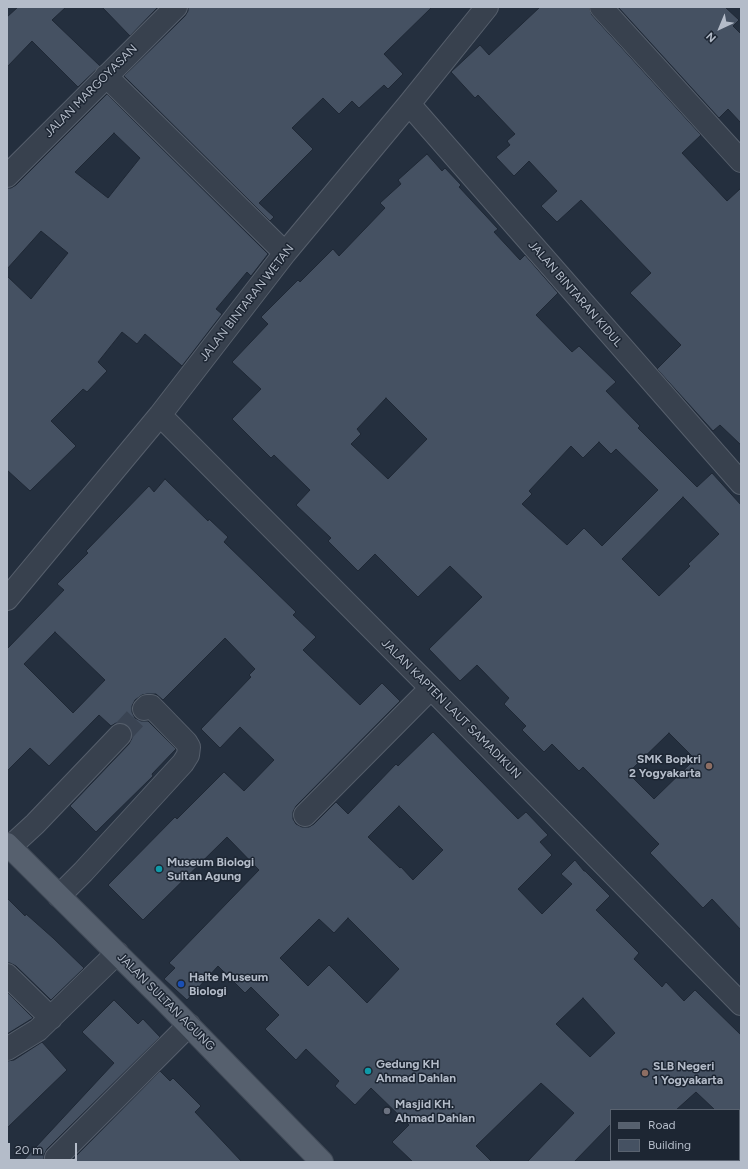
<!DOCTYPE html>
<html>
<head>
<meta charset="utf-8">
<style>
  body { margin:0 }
  #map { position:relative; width:748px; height:1169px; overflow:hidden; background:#242f3e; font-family:Figtree,sans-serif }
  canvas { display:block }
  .frame { position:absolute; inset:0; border:8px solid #b4bcc9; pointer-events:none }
  .legend { position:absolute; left:610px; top:1109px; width:130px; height:52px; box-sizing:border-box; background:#1d2633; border:1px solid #59626f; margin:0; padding:5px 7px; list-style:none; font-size:12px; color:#b4bcc9 }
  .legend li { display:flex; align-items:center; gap:8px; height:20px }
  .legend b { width:20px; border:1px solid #59626f }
  .north { position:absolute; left:700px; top:8px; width:40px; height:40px; -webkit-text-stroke:3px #1d2633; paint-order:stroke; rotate:224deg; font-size:11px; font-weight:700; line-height:16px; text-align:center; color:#b4bcc9 }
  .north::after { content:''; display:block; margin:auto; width:14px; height:18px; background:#b4bcc9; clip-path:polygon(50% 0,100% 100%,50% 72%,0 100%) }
  .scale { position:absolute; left:8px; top:1143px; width:69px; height:18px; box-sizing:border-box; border:2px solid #b4bcc9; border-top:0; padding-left:5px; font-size:12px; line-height:14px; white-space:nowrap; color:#b4bcc9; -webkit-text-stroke:3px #1d2633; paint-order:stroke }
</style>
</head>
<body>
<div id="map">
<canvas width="748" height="1169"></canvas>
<div class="frame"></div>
<ul class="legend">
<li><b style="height:5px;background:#56606e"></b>Road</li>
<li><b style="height:11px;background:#455162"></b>Building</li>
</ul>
<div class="north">N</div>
<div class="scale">20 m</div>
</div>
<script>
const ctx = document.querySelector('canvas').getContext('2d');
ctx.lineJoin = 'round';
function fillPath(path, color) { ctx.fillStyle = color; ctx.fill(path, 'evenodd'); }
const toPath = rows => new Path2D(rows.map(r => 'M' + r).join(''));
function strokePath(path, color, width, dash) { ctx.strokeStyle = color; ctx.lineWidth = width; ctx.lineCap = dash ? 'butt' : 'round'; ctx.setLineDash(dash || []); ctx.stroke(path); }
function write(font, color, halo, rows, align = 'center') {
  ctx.font = font + ' Figtree,sans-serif'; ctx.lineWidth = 3; ctx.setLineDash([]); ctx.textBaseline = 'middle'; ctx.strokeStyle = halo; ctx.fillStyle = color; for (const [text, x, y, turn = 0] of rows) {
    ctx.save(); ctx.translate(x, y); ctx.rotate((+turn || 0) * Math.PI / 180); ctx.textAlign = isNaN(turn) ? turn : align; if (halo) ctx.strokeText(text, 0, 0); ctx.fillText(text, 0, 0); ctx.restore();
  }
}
const building = toPath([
  [18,7,66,7,52,20,100,66,78,87,32,41,7,67,7,17,18,7],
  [102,7,158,7,130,36,102,7],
  [188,7,432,7,384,54,403,74,388,89,384,85,359,108,352,101,339,114,323,98,292,128,313,149,259,203,274,217,270,221,124,76,185,16,188,11,188,7],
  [540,7,589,7,592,15,701,135,682,153,727,201,741,188,741,445,720,425,713,431,657,369,681,345,630,293,651,273,581,200,557,222,541,206,557,191,529,161,514,176,496,157,510,145,507,141,515,134,478,95,475,98,451,72,480,45,489,55,540,7],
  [618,7,725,7,739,20,733,26,741,34,741,123,728,109,719,118,618,7],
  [107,94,268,254,251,276,247,272,216,309,222,314,182,366,145,334,137,344,122,332,98,362,107,371,87,392,83,389,51,421,76,446,30,491,7,470,7,276,31,299,68,253,41,231,7,269,7,188,11,188,16,185,107,94],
  [114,133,140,158,108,198,75,172,114,133],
  [427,154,442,171,445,168,461,185,459,187,498,229,494,232,520,260,525,255,558,293,536,315,572,352,579,346,616,382,606,391,640,426,638,428,697,487,712,473,741,505,741,930,712,899,703,908,650,853,659,844,583,767,579,771,552,744,544,752,522,730,526,726,504,704,509,698,477,665,460,681,429,649,482,597,450,566,418,597,375,554,358,571,328,541,331,538,296,505,310,490,274,455,271,458,232,419,261,389,232,362,268,324,261,317,298,280,300,282,333,249,339,256,385,208,380,203,401,184,398,180,427,154],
  [386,398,427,439,388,479,351,444,361,434,357,429,386,398],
  [599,442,611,454,616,449,658,490,602,546,584,528,567,545,522,504,532,494,529,491,571,446,583,458,599,442],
  [683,497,719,534,688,564,690,566,659,596,622,559,683,497],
  [669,733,695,759,654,799,628,773,669,733],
  [165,479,208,521,209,519,228,537,224,542,296,612,293,615,316,637,303,650,360,705,382,683,400,701,296,806,293,812,293,819,296,824,302,827,309,827,314,824,336,802,348,814,396,764,398,766,433,732,518,819,526,812,548,835,540,842,552,855,518,889,542,914,572,884,561,874,575,860,584,871,585,871,610,896,596,910,639,953,634,959,662,987,666,982,684,1001,695,990,741,1035,741,1110,715,1110,696,1092,676,1110,611,1110,611,1124,574,1162,527,1162,574,1113,541,1083,476,1146,492,1162,413,1162,392,1142,409,1125,371,1088,355,1105,335,1086,339,1081,306,1049,296,1060,265,1029,279,1015,251,987,245,993,218,966,187,1000,164,979,175,968,169,963,259,870,227,837,143,920,108,885,175,817,177,819,224,772,244,791,274,760,240,727,220,748,201,729,251,677,249,675,255,669,225,638,163,700,156,694,147,694,142,695,135,700,132,706,132,712,135,718,141,721,148,721,176,749,152,774,153,776,96,832,70,806,129,744,132,738,132,731,128,726,123,723,116,723,111,726,99,715,49,766,30,748,7,771,7,648,8,648,64,590,57,584,88,553,86,551,149,486,154,492,165,479],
  [55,632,105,680,73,713,24,664,55,632],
  [399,806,443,850,413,880,401,867,400,868,368,837,399,806],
  [348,918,399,969,367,1003,329,965,308,986,280,958,319,919,334,933,348,918],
  [583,998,615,1033,590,1057,556,1024,583,998],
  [7,898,25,916,26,914,53,938,84,968,51,1000,16,966,10,963,7,963,7,898],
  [7,992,33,1018,7,1034,7,992],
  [114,1000,138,1024,143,1019,160,1037,47,1149,44,1155,44,1162,22,1162,114,1063,82,1032,114,1000],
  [42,1042,67,1070,7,1128,7,1061,14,1060,42,1042],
  [160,1071,170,1081,173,1078,201,1106,195,1112,242,1162,70,1162,160,1071]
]);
fillPath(building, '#455162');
strokePath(building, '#1f2835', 1);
strokePath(toPath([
  [120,735,144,709]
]), '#3a4453', 22, [22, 11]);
const minor = toPath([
  [601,7,741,161],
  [106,76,285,253],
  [409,104,741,483],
  [7,176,176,7],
  [160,415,431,688,741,1004],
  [7,599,160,415,285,253,409,104,487,7],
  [305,815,431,688],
  [10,847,35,824,120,735],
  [59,896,83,872,183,763,188,755,189,747,186,742,151,706,147,706,144,709],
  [7,975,51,1018],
  [7,1049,38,1030,117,953],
  [56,1158,189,1025]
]);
const major = toPath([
  [7,844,165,1001,322,1162]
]);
strokePath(minor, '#565f6c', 24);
strokePath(major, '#414a57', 24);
strokePath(minor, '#38414e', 22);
strokePath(major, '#56606e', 22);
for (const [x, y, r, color] of [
  [709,766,4,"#8d6e63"],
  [159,869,4,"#0f9aa8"],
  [181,984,4,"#1a4fb4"],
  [368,1071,4,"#0f9aa8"],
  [645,1073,4,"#8d6e63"],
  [387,1111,4,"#6b7280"]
]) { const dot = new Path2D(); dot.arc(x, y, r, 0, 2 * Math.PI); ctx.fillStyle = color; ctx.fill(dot); strokePath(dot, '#1d2633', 1.5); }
write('12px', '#b4bcc9', '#1d2633', [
  ["JALAN MARGOYASAN",91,91,-45],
  ["JALAN BINTARAN KIDUL",575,294,49],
  ["JALAN BINTARAN WETAN",247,303,-52],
  ["JALAN KAPTEN LAUT SAMADIKUN",451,709,45],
  ["JALAN SULTAN AGUNG",166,1002,45]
]);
write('bold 12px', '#b4bcc9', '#1d2633', [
  ["SMK Bopkri",701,759,"right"],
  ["2 Yogyakarta",701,773,"right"],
  ["Museum Biologi",167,862],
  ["Sultan Agung",167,876],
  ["Halte Museum",189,977],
  ["Biologi",189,991],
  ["Gedung KH",376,1064],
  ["Ahmad Dahlan",376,1078],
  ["SLB Negeri",653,1066],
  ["1 Yogyakarta",653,1080],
  ["Masjid KH.",395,1104],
  ["Ahmad Dahlan",395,1118]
], 'left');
</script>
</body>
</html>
